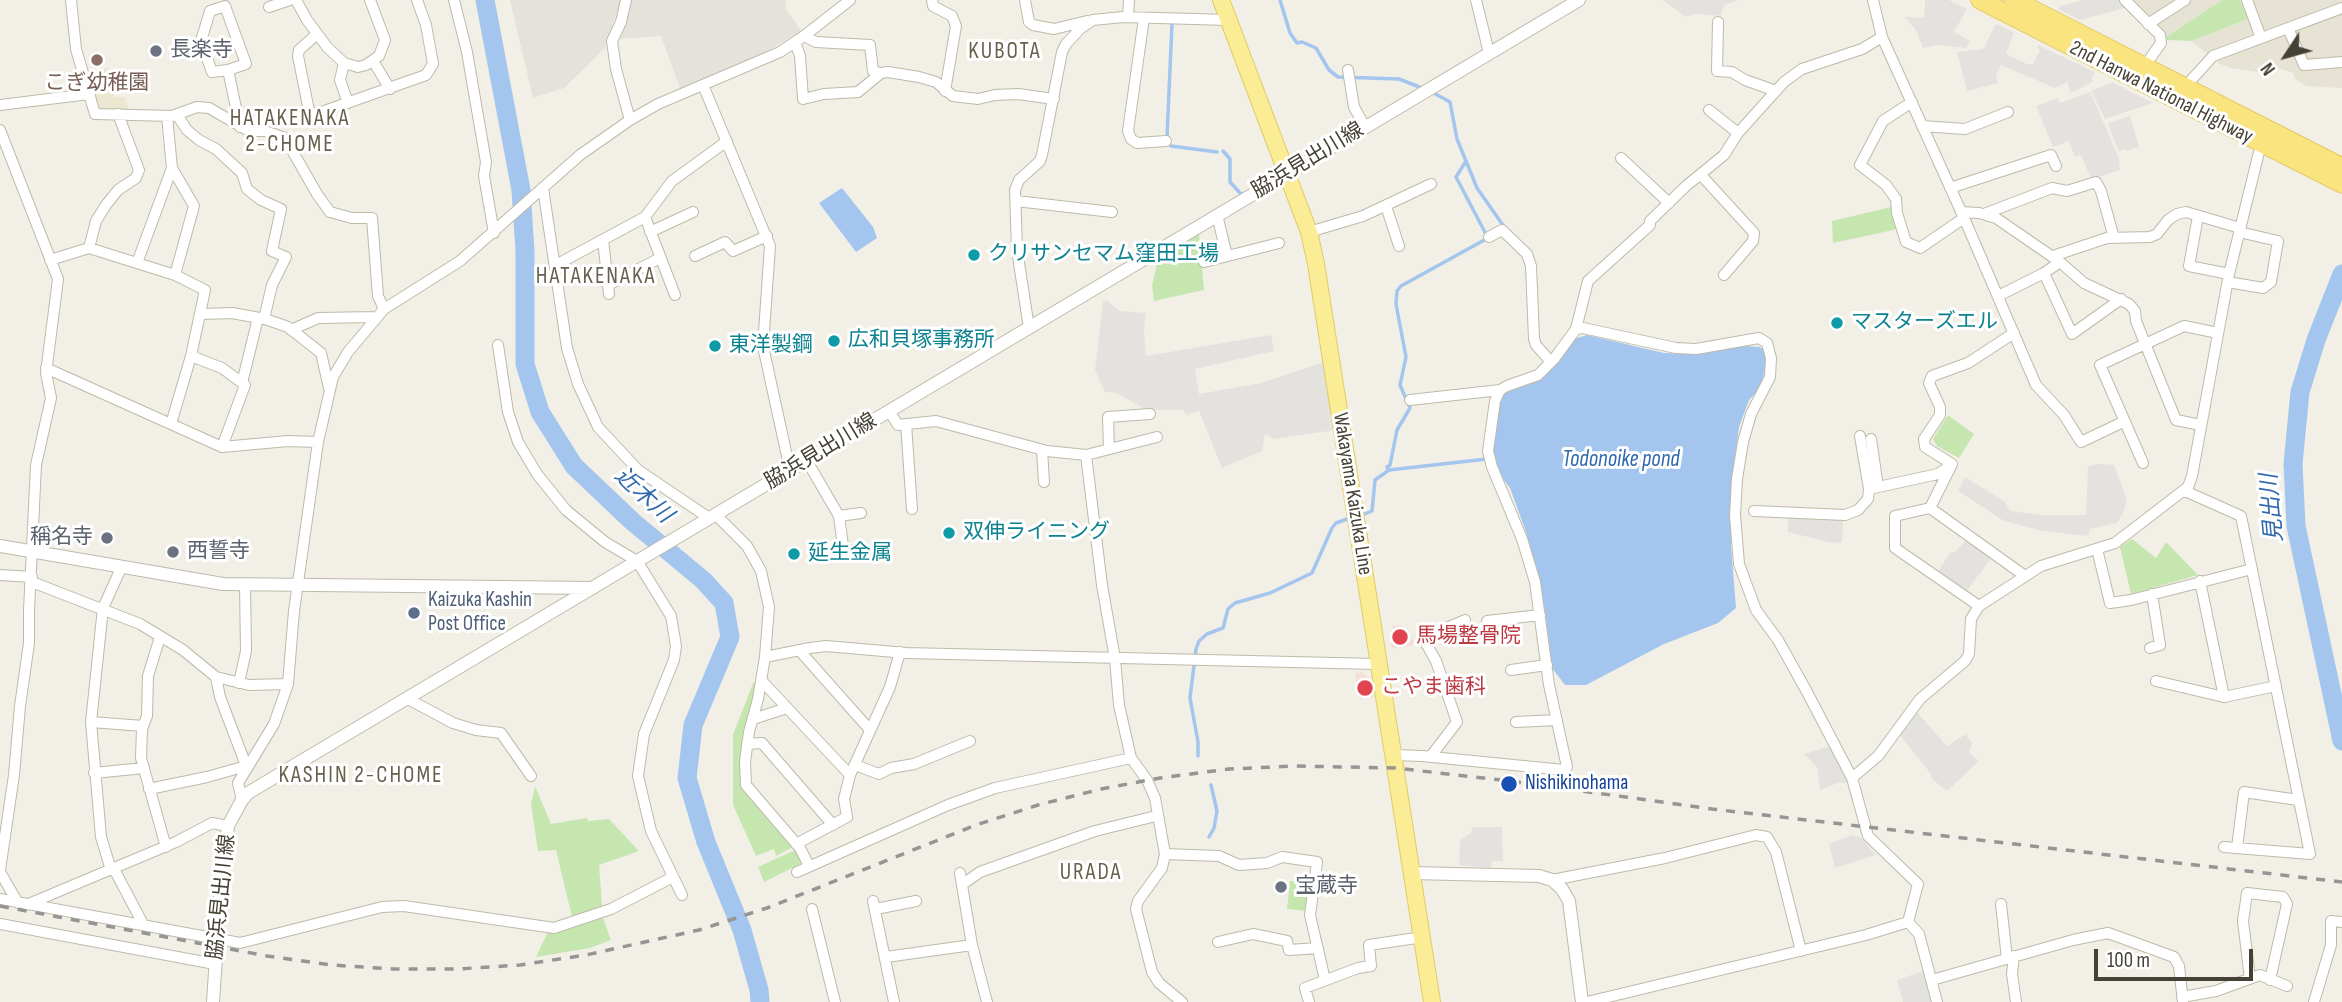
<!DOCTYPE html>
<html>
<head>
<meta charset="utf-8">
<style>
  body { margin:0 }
  #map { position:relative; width:2342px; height:1002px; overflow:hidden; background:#f2f0e6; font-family:"Sofia Sans Condensed",sans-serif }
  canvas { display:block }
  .north { position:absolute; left:2251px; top:21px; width:70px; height:70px; -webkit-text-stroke:5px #fff; paint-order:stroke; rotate:234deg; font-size:19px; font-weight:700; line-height:28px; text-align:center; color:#454135 }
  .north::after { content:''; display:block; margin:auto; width:24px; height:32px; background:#454135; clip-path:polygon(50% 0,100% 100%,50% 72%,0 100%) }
  .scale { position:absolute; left:2094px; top:949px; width:159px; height:32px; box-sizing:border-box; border:4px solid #454135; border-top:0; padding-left:9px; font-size:21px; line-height:24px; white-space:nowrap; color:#454135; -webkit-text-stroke:5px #fff; paint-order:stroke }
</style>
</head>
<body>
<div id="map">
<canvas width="2342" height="1002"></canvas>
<div class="north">N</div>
<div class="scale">100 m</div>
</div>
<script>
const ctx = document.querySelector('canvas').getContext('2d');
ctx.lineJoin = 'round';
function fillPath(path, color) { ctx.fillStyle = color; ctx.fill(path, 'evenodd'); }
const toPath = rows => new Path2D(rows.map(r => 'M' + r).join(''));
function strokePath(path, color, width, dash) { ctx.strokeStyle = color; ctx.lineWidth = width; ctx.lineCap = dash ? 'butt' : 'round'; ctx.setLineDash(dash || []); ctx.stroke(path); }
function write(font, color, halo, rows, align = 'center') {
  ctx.font = font + ' "Sofia Sans Condensed","Noto Sans JP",sans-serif'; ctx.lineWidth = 6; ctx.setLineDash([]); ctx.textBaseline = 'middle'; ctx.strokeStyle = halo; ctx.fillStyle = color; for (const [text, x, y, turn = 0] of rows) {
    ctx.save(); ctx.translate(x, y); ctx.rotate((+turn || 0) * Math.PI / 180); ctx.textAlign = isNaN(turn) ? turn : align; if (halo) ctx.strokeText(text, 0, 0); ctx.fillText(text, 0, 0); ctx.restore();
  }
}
fillPath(toPath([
  [2132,0,2222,0,2166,37],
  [2240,0,2342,0,2342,88,2307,86,2295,79,2293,73,2278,68,2257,72,2231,68,2220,64,2191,41,2248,19]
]), '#e6e3d4');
fillPath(toPath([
  [510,0,621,0,605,48,564,88,533,98],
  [630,0,786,0,785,7,801,31,755,58,681,91,661,36,620,39]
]), '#e5e2db');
fillPath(toPath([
  [108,68,114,97,125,97,129,110,98,110,86,72]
]), '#ebe7d0');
fillPath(toPath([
  [1401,625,1403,632,1409,631,1409,640,1414,639,1415,645,1392,649,1390,635,1394,634,1392,626],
  [1362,672,1370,679,1374,697,1360,699,1355,673]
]), '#f3e0da');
fillPath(toPath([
  [2222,0,2240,0,2248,19,2191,41,2167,40,2166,37],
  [1891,207,1898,229,1833,243,1832,221],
  [1199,233,1204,290,1154,301,1152,285,1158,260],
  [1948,415,1974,434,1959,458,1937,446,1933,439],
  [2132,539,2156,558,2166,542,2198,575,2131,594,2120,547],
  [760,681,743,780,795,846,776,856,774,849,756,856,733,805,733,735,753,683],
  [535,786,551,824,587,818,588,821,609,819,639,851,599,865,603,918,611,940,590,948,536,957,552,923,572,917,556,850,538,851,531,804],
  [795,850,802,863,764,882,758,867],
  [1290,881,1310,882,1307,911,1287,909]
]), '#c6e6b0');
fillPath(toPath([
  [1663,0,1739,0,1724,5,1721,16,1695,14,1686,17],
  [1925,0,1949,0,1967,9,1954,32,1970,41,1966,48,1939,45,1923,48,1916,30,1905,17,1924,18],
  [2083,0,2121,0,2125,8,2080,20,2058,9,2060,6],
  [1996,24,2014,32,2006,54,2027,64,2033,64,2040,50,2037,48,2038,45,2095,72,2091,78,2094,81,2071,93,2067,82,2055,88,2001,65,1996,76,1998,83,1967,91,1957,52,1983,49],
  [2112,82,2153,103,2105,119,2091,91],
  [2090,92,2119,158,2120,170,2091,179,2081,155,2075,157,2069,141,2053,147,2036,106,2058,98,2060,103],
  [2130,116,2139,147,2127,151,2125,149,2118,151,2108,123],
  [1106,300,1120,311,1146,313,1144,329,1146,356,1271,335,1274,351,1195,369,1199,394,1261,383,1327,361,1336,430,1273,439,1265,434,1262,451,1222,468,1199,411,1187,415,1183,410,1147,410,1116,393,1105,392,1095,370,1103,302],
  [2100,464,2114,465,2127,499,2124,511,2117,523,2090,529,2088,536,2043,531,2004,521,1958,491,1965,477,2005,502,2010,511,2041,515,2086,515,2088,466],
  [1788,515,1843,520,1842,543,1828,542,1788,532],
  [1967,539,1992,557,1966,592,1938,571,1951,552,1954,553],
  [1916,711,1947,746,1966,734,1972,743,1969,752,1979,761,1947,791,1932,779,1931,774,1899,734],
  [1831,746,1847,775,1847,783,1838,783,1820,790,1817,767,1804,754],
  [1472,827,1502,827,1503,861,1492,861,1491,868,1459,865,1460,840,1471,833],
  [1852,835,1860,837,1876,855,1835,868,1829,844],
  [1923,971,1932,1002,1903,1002,1897,980]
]), '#e4e2de');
fillPath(toPath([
  [842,188,873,227,877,238,856,252,819,203],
  [1587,335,1664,353,1692,354,1744,346,1760,347,1768,354,1761,387,1749,400,1739,427,1734,464,1731,546,1736,608,1718,623,1664,644,1586,685,1565,685,1552,668,1545,610,1526,532,1510,488,1497,471,1491,451,1500,401,1505,391,1528,384,1541,376,1574,339]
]), '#a3c5ee');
strokePath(toPath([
  [1280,0,1290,33,1297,43,1302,42,1316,48,1329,70,1338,77,1399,79,1422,88],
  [1432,92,1450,102,1457,139,1477,188,1505,228],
  [1167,137,1172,24],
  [1171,146,1217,152],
  [1223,151,1230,159,1230,182,1241,194],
  [1389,470,1387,467,1390,465,1397,430,1410,408,1400,385,1406,357,1396,304,1397,291,1401,286,1488,238,1456,177,1466,161],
  [1362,515,1372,511,1375,480,1389,470,1487,459],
  [1198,756,1198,742,1190,698,1196,649,1199,641,1207,634,1223,628,1228,609,1235,603,1270,593,1312,573,1332,528,1336,523,1350,518],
  [1209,837,1214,828,1217,811,1211,785]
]), '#a3c5ee', 3.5);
strokePath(toPath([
  [485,0,521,190,525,251,525,364,540,412,574,466,633,522,703,580,724,603,730,637,693,725,687,778,706,842,742,930,759,990,760,1002],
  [2342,274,2316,340,2300,392,2293,464,2296,526,2342,741]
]), '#a3c5ee', 19);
const minor = toPath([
  [71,0,76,49,95,114,172,116,197,107,209,108,249,131,265,131,285,138,317,194,330,212,352,218,372,218,378,296,384,309],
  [296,0,307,20,327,47,344,63,358,67,366,65,379,56,385,40,370,0],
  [454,0,467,52,486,162,484,176,494,233],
  [626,0,621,22,612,41,616,69,630,120],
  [932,0,933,6,952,16,956,26,945,91],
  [1025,0,1029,22,1033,25,1054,29,1087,21],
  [1476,0,1489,53],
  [1873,0,1882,37,1964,218,2036,385,2064,415,2081,442,2123,422],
  [2125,0,2160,35,2161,43,2144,67],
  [2247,0,2261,38],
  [269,7,290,0],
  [1128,17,1129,0],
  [1144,18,1128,131,1131,139,1137,143,1166,141],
  [1718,22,1717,71,1732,72,1745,80,1776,91],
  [2148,24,2185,0],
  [2288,28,2304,65,2342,62],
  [317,34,299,50,298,56,309,111,316,114,426,75,433,64,426,25,417,0],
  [804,36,816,42,870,45,873,71,881,73],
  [795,42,800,56,803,99,824,94,858,92,881,73,888,72,919,77,936,82,953,96,978,99,995,95,1018,94,1054,99],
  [373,61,390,89],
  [344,63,340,80,348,103],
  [228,70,212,72,201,41,210,11,225,6,246,64,228,70,240,127],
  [1348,70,1354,107,1365,127],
  [703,85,770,246,763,346,790,470],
  [2184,88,2213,56,2342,8],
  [1912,102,1883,121,1860,165,1886,185,1896,199,1897,213,1906,242,1920,248,1964,218],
  [0,105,89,94],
  [1709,110,1738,133],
  [177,115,187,130,199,140,216,149,242,173,247,189,261,200,281,209,272,251,286,257,272,285,264,319],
  [167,116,172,168,194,206,175,275],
  [1922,126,1965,129,2008,112],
  [0,130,58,279,46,373,51,398,36,465,29,610,29,643,20,706,14,775,0,870],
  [1621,158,1669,203],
  [1701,175,1754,233,1753,241,1724,275],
  [543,188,567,348,578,384,598,427,638,470,709,518],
  [1950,188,2051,155,2056,166],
  [1016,201,1112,212],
  [1386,206,1399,246],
  [1961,212,1979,213,1996,218,2060,262,2084,283,2129,304,2135,311,2136,321,2176,420,2201,425],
  [1984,214,2052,188,2067,191,2096,182,2101,191,2114,238],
  [1217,215,1227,256],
  [2198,216,2189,266,2229,274],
  [645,217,675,295],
  [650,232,693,212],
  [1309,232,1363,216,1431,184],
  [1489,237,1502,230,1527,254,1531,266,1534,339,1536,345,1551,362],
  [603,240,609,294],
  [89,248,96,221,106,205,118,190,136,178,139,170,118,114],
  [695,256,725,242,733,251,767,236],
  [2053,256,2107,238,2150,237,2157,234,2168,220,2177,214,2186,212,2240,228],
  [50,260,89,248,175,275,205,290,191,356,171,424],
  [1204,262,1279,243],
  [2060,262,2044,273,2072,334,2121,299],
  [137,263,172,168],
  [556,265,645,217,672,181,727,141],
  [2228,282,2263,288,2271,282,2278,241,2239,232],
  [608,285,660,258],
  [1998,296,2044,273],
  [201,314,232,313,265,319,288,327,321,353,329,388],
  [1029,328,1017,250,1015,190,1019,180,1040,161,1042,155,1062,52,1066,44,1081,28,1093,20,1123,17,1229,20],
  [1576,329,1588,281,1650,225,1650,221,1686,186,1724,155,1738,133,1784,82,1802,69,1862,49,1882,37],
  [291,330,318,318,376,317],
  [498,345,508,412,518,442,537,474,566,510,605,542,637,561,671,616,676,646,674,660,644,734,638,776,651,831,682,895],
  [191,356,222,368,245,385,222,447],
  [46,368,222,447,288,441,318,442],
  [242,383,258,318],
  [1410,400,1500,390],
  [889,411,898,425,936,421,1047,451,1086,455,1157,437],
  [906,424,912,509],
  [1860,436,1869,489],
  [1871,439,1878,487],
  [1109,449,1108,417,1150,414],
  [1042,450,1044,482],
  [1086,455,1102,585,1115,659,1119,705,1131,758,1147,780,1155,798,1165,854,1162,868,1138,901,1136,909,1152,972,1159,983,1182,1002],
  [807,461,839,516,843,546,846,551,865,549],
  [2143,463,2100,365,2184,326,2218,333],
  [2185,491,2241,516,2310,854,2224,847],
  [1930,508,2025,576],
  [1754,511,1845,515,1858,510,1868,499,1869,489,1938,474,1950,466],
  [716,515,747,546,761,571,769,607,765,657],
  [839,516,861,513],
  [2097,549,2110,603,2131,600,2252,569],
  [0,575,32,577],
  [2200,581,2224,697],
  [32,582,140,624,183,650,216,677,249,685,288,684],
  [1979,606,1895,548,1895,516,1930,508,1952,464,1925,447,1924,439,1940,415,1940,407,1929,383,1932,376,1968,363,2014,333],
  [1487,621,1540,615],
  [160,637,148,676,147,716,142,729,141,758,166,847],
  [2150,648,2160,645,2152,594],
  [799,650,870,730],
  [1511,670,1547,665],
  [216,677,220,697,247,768],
  [762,681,850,775],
  [2156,681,2224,697,2276,686],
  [239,683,246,651,245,585],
  [406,698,453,723,476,730,501,733,531,776],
  [753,719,787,708],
  [91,722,143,726],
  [1516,722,1557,720],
  [747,744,762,743,833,825],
  [1394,755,1422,756,1564,770,1567,767,1549,685,1535,582,1522,539,1492,467,1488,451,1495,401,1500,390,1507,386,1538,375,1554,359,1576,329,1583,328,1676,348,1696,349,1759,338,1767,343,1771,358,1770,377,1751,414,1743,442,1737,479,1735,515,1739,564,1756,610,1778,640,1807,692,1852,778,1868,836,1918,884,1908,922],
  [1431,756,1457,722,1436,661,1423,638,1465,620],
  [855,765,879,774,891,768,914,764,970,741],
  [94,773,144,768],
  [1852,778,1878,756,1920,699,1965,661,1969,654,1971,619,1979,606,2041,566,2115,543,2188,487,2192,476,2229,274,2261,144],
  [149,789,207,777,246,766],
  [242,800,238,783,274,724,288,684,294,611,318,442,333,377,348,352,384,309,460,261,580,155,630,120,658,104,780,52,804,36,850,0],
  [796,844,847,817,844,799,850,775,890,687,900,652],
  [2237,848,2244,792,2298,800],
  [1165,854,1219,856,1239,865,1267,863,1282,857,1317,862,1310,915,1325,980],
  [809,866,800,848,746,785,745,762,749,732,758,699,765,657,810,648,826,646,906,653,1378,664],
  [114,869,143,924],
  [111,870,101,837,91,722,103,608,122,566],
  [0,872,18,903],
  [797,872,948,805,995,788,1131,758],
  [960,873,972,945,987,1002],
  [1552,880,1665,858,1756,835,1767,837,1776,852,1801,951],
  [963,884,980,872,1095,831,1156,816],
  [0,899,240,943,382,907,404,906,554,928,611,909,673,877],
  [873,901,894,1002],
  [2001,904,2007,959],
  [26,905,176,842,212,823,228,826],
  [812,909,835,1002],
  [876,909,916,901],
  [0,924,215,964],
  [1218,942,1253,934,1287,941,1289,950,1318,948],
  [2014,956,2012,974,2016,1002],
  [886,957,972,945],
  [2250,979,2243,921,2247,893,2283,897,2287,904,2270,980],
  [1932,980,2073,940,2108,933,2174,957,2179,966,2183,1002],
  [2182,997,2216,991,2260,975,2287,986],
  [1309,1002,1305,988,1358,968,1371,966,1369,945,1423,937],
  [1587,1002,1866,935,1908,922,1919,934,1937,1002],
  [2314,1002,2331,945,2331,921,2342,922]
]);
const tertiary = toPath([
  [0,546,223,584,593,588],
  [1412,873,1539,876,1552,880,1562,889,1569,901,1582,1002],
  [213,1002,220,897,228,826,242,800,248,793,1579,0]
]);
const primary = toPath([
  [1221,0,1309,232,1316,264,1432,1002]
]);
const trunk = toPath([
  [1980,0,2342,184],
  [2014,0,2342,167]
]);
strokePath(minor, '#beb9a9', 12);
strokePath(tertiary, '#beb9a9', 14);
strokePath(primary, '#e0cc66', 18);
strokePath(trunk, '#d9b439', 19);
strokePath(minor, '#fff', 10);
strokePath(tertiary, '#fff', 12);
strokePath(primary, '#fbec96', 16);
strokePath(trunk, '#fae480', 18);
strokePath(toPath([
  [0,906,267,956,332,965,393,969,458,969,520,965,586,955,699,930,767,908,976,825,1038,805,1101,789,1160,778,1229,769,1296,766,1395,768,1510,781,1712,809,2342,882]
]), '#959595', 3.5, [9, 9]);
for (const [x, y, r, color] of [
  [156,51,7,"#6b7280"],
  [97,60,7,"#8d6e63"],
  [974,255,7,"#0f9aa8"],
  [1837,323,7,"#0f9aa8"],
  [834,341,7,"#0f9aa8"],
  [715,346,7,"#0f9aa8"],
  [949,533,7,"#0f9aa8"],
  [107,538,7,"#6b7280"],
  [173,552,7,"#6b7280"],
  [794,554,7,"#0f9aa8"],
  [414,613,7,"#5c6f8a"],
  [1400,637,9,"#e0444e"],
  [1365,688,9,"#e0444e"],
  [1509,784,9,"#1a4fb4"],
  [1281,887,7,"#6b7280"]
]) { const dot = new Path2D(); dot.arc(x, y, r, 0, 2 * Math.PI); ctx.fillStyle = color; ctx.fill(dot); strokePath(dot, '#fff', 2.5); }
write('21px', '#5b616d', '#fff', [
  ["長楽寺",170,51],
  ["稱名寺",93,538,"right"],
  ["西誓寺",187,552],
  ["宝蔵寺",1295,887]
], 'left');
write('21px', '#785e54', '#fff', [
  ["こぎ幼稚園",97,84]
]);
write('21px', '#454135', '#fff', [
  ["2nd Hanwa National Highway",2161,93,27],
  ["脇浜見出川線",1308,161,-31],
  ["脇浜見出川線",821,452,-31],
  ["Wakayama Kaizuka Line",1352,494,81],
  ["脇浜見出川線",222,897,-84]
]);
write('21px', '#0d838f', '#fff', [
  ["クリサンセマム窪田工場",988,255],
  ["マスターズエル",1851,323],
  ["広和貝塚事務所",848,341],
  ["東洋製鋼",729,346],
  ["双伸ライニング",963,533],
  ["延生金属",808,554]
], 'left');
write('21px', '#4e5e75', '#fff', [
  ["Kaizuka Kashin",428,601],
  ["Post Office",428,625]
], 'left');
write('21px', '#be3a42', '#fff', [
  ["馬場整骨院",1416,637],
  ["こやま歯科",1381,688]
], 'left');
write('21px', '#164399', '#fff', [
  ["Nishikinohama",1525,784]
], 'left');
ctx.letterSpacing = '2px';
write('23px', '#68604d', '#fff', [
  ["KUBOTA",1005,52],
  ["HATAKENAKA",290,119],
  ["2-CHOME",290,145],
  ["HATAKENAKA",596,277],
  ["KASHIN 2-CHOME",361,776],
  ["URADA",1091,873]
]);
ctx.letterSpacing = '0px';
write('italic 23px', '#3169ae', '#fff', [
  ["Todonoike pond",1621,460],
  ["近木川",643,496,43],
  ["見出川",2273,508,-95]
]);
</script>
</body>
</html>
